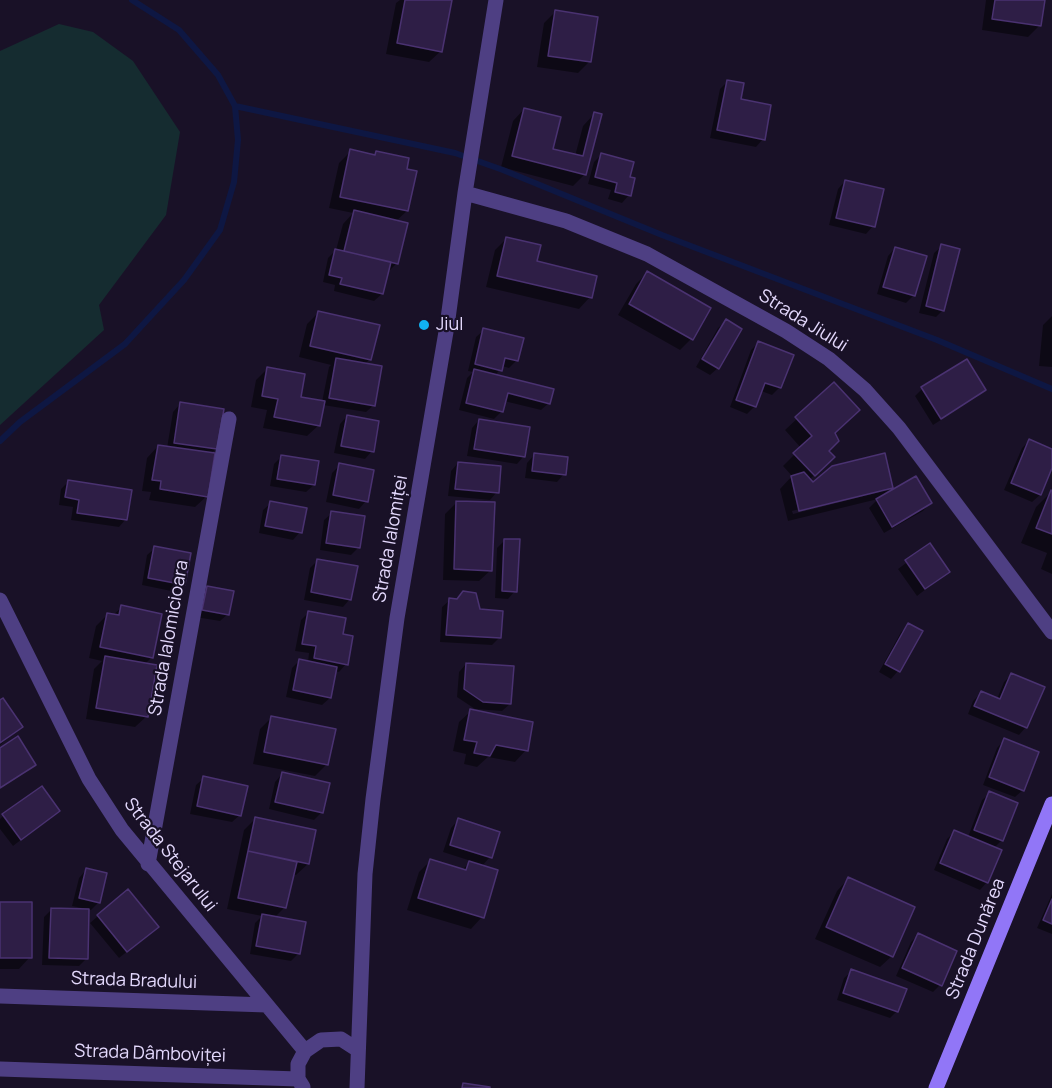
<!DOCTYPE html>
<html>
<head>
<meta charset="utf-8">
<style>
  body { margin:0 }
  canvas { display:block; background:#191127 }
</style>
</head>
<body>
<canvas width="1052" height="1088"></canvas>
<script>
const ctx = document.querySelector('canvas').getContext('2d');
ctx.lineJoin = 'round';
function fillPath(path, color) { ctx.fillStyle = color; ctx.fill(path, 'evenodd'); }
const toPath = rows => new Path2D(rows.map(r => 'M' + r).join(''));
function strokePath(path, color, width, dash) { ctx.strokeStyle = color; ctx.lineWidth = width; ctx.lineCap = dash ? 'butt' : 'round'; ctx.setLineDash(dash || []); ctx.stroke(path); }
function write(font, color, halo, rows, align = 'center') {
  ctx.font = font + ' Manrope,sans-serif'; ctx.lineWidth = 4.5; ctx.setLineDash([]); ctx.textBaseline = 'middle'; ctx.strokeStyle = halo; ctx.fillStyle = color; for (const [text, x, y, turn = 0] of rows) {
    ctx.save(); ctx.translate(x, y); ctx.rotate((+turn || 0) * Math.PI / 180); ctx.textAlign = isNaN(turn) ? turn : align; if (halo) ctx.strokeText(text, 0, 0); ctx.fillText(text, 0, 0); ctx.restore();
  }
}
fillPath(toPath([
  [59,24,93,32,133,61,180,132,166,215,99,305,104,330,0,425,0,51]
]), '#152c30');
fillPath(toPath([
  [400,0,451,0,441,51,429,62,386,54,396,3],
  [986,0,1044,0,1039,26,1028,37,982,30],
  [555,12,589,62,578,73,537,67,544,23],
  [728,81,763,139,756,147,710,138,720,89],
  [524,109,551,150,575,156,583,126,594,114,585,174,573,186,501,167,513,121],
  [351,151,373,156,376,153,405,170,407,211,395,222,397,263,387,273,382,294,374,301,334,291,335,285,323,282,328,258,336,250,343,224,353,213,329,208,339,163],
  [601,155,628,178,629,195,622,203,608,199,611,190,588,184,594,162],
  [845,181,873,226,866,234,829,225,838,189],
  [507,238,535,262,590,297,579,309,486,287,495,250],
  [942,246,943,310,936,317,919,313,934,253],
  [895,248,914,295,906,303,877,294,888,256],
  [647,273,691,339,680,350,618,315,636,284],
  [319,312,370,359,365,364,374,405,366,412,323,405,319,425,307,436,263,428,267,410,251,407,256,380,267,369,299,398,322,402,329,367,331,365,299,357,307,324],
  [1052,316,1052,367,1039,366,1043,325],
  [726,321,718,368,710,375,696,367,718,328],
  [484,330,517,360,509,368,502,366,495,376,549,403,541,410,504,401,502,411,494,419,459,410,467,378,473,372,468,371,476,337],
  [758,343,780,387,772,395,761,391,755,406,747,414,730,407,751,350],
  [966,361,984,390,977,397,933,425,915,396,922,389],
  [834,384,834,433,827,451,833,457,809,480,813,484,892,487,883,495,930,503,923,511,884,533,869,508,878,499,788,521,780,489,792,476,783,466,801,448,785,430],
  [880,489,880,492,793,514,792,511],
  [180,404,216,449,210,454,207,496,195,507,149,500,151,492,142,491,147,458,158,446,167,448,173,412],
  [347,416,372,451,365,459,334,453,340,424],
  [479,420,524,456,517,464,467,456,472,428],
  [1029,441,1052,450,1052,464,1040,495,1032,502,1004,490,1022,448],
  [534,455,564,474,557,482,525,478,527,463],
  [282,456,314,485,306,492,270,486,274,464],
  [458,463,497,492,490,500,448,496,451,471],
  [340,465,366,501,359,509,326,502,332,473],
  [68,482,126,519,119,527,71,520,73,507,59,505,61,489],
  [1051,492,1052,492,1052,574,1041,569,1047,553,1021,543,1036,507],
  [457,502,491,570,479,581,443,580,445,514],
  [271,503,300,532,293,540,259,533,263,510],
  [332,513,359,547,351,555,320,550,324,520],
  [505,540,515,591,508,599,495,598,497,548],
  [930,545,948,572,917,596,898,569],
  [155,548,184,584,176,592,142,585,147,555],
  [318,560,350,599,343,607,304,600,310,568],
  [207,587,228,614,220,621,195,617,200,595],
  [450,600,479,610,499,638,492,645,440,642,442,607],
  [122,607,151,658,145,664,147,716,135,727,86,719,94,669,102,661,89,658,96,626,108,614,113,615],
  [308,613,341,635,346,664,339,672,335,671,330,698,322,705,286,697,292,668,300,660,308,662,309,653,295,651,301,620],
  [909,625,921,632,898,671,891,679,879,672,901,632],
  [466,664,510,704,502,711,475,709,457,697,459,672],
  [1011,675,1026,727,1019,735,968,714,973,701,981,693,997,699,1004,682],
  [0,702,21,727,0,745],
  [471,711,526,750,515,762,488,757,477,767,464,764,466,754,453,751,459,722],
  [272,717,327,764,315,776,253,764,260,729],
  [1004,740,1023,790,1015,797,983,785,997,748],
  [0,750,34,765,27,772,0,789],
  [282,774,322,812,314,820,269,809,275,782],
  [204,778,240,815,232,822,190,814,196,785],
  [990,793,1002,840,994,848,987,882,980,890,934,870,947,839,954,832,968,837,982,800],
  [58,811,13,846,0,829,0,819,3,816],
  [256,818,308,864,296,875,292,874,285,907,274,918,299,953,291,961,250,954,255,923,262,916,227,909,244,830],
  [458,820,490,857,482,866,482,917,471,929,407,910,419,872,430,861,462,870,471,861,443,852,451,828],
  [86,870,99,902,91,910,87,909,86,959,79,966,42,965,44,917,51,910,87,909,72,906,79,878],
  [848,879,892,956,880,967,815,939,837,891],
  [1052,894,1052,934,1037,928],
  [0,903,30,957,19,969,0,969],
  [98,916,149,934,119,958,90,923],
  [918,935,940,985,933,992,896,976,911,942],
  [852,971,897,1011,890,1018,837,1000,844,978]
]), '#0007');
strokePath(toPath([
  [235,106,455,153,503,170,662,235,937,340,1052,389],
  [0,441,20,422,125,344,184,280,220,230,234,182,238,140,235,106,218,75,179,30,132,0]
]), '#0e1743', 6);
const building = toPath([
  [405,0,452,0,442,52,397,43,405,0],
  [995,0,1045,0,1041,26,992,19,995,0],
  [555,10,598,17,591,62,548,56,555,10],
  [727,80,744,83,741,99,771,105,765,140,717,130,727,80],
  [524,108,561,117,553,149,583,156,594,112,602,114,586,175,512,156,524,108],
  [350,149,375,155,376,151,409,158,407,169,417,171,408,211,340,197,350,149],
  [601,153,634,162,630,177,635,178,631,196,615,192,617,183,595,177,601,153],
  [845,180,884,189,875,227,836,218,845,180],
  [354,210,408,223,398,264,344,251,354,210],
  [506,237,541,245,537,261,597,276,592,298,497,276,506,237],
  [941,244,960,249,944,311,926,306,941,244],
  [895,247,927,256,915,296,883,287,895,247],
  [335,249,391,262,383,294,340,284,342,278,329,275,335,249],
  [647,271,711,308,693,340,629,304,647,271],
  [318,311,380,325,371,360,310,346,318,311],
  [726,319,742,329,719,369,702,359,726,319],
  [483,328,524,338,518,361,505,358,502,371,475,364,483,328],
  [758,341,794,355,781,388,765,383,756,407,736,400,758,341],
  [336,358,382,366,375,406,329,398,336,358],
  [967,359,986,390,941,419,921,387,967,359],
  [267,367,305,374,301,397,325,401,320,426,274,417,278,399,262,396,267,367],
  [474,369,554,389,550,404,508,393,503,412,466,403,474,369],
  [834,382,860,410,835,433,839,441,829,451,835,457,815,476,793,453,812,436,795,417,834,382],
  [180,402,224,409,217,449,174,443,180,402],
  [347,415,379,421,374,452,341,446,347,415],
  [479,419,530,427,525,457,474,449,479,419],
  [1029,439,1052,449,1052,468,1041,495,1011,483,1029,439],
  [158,445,215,453,208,497,160,489,161,481,152,480,158,445],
  [534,453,568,457,566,475,532,471,534,453],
  [885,453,893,488,799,511,791,476,804,472,813,482,832,466,885,453],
  [281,455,319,461,315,485,277,479,281,455],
  [458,462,501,466,499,493,455,489,458,462],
  [339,463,374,470,368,502,333,495,339,463],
  [916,476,932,503,892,527,876,499,916,476],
  [68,480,132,490,127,520,77,513,79,500,65,497,68,480],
  [1051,490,1052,491,1052,534,1036,528,1051,490],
  [270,501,307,508,302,533,265,526,270,501],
  [456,501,495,502,492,571,454,569,456,501],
  [331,511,365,516,360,548,326,543,331,511],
  [504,539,520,539,517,592,502,591,504,539],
  [930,543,950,572,925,589,905,560,930,543],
  [154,546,191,553,185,585,148,578,154,546],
  [317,559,358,566,351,600,311,592,317,559],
  [207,586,234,591,229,615,202,610,207,586],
  [463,591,476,593,480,609,503,611,501,638,446,635,449,598,457,599,463,591],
  [121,605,162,614,153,658,100,647,107,613,119,615,121,605],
  [308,611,346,618,343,634,353,636,348,665,314,658,316,646,302,644,308,611],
  [908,623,923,631,900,672,885,664,908,623],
  [105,656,157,665,148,717,96,708,105,656],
  [299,659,337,667,331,698,293,690,299,659],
  [466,663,514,666,511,704,483,702,464,689,466,663],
  [1011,673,1045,687,1027,728,974,706,981,691,1000,699,1011,673],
  [3,698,23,727,0,743,0,700,3,698],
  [470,709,533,722,528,751,496,745,490,756,474,753,477,742,464,740,470,709],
  [271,716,336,729,328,765,264,752,271,716],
  [18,736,36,765,0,788,0,748,18,736],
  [1004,738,1039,752,1024,791,989,777,1004,738],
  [282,772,330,783,323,813,275,802,282,772],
  [203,776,248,786,241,816,197,806,203,776],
  [42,786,60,811,21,840,2,814,42,786],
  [989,791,1018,803,1003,841,974,830,989,791],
  [255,817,316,830,309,864,248,851,255,817],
  [458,818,500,832,492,858,450,845,458,818],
  [954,830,1002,850,988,883,940,863,954,830],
  [248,851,297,862,286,908,238,898,248,851],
  [430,859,466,870,469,861,498,870,484,918,418,898,430,859],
  [86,868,107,873,100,903,79,898,86,868],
  [848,877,915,907,893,957,826,927,848,877],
  [128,889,159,927,127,952,97,915,128,889],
  [1052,899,1052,924,1043,920,1052,899],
  [0,902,32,902,32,958,0,958,0,902],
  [51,908,89,909,88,959,49,958,51,908],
  [262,914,306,922,300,954,256,946,262,914],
  [918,933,957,951,942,986,902,968,918,933],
  [851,969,907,989,898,1012,843,993,851,969],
  [463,1083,490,1087,490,1088,462,1088,463,1083]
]);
fillPath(building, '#2e1e46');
strokePath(building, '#4a3271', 1.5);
strokePath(toPath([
  [465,193,566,221,647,254,786,331,829,359,865,390,899,428,1052,632],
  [0,600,89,779,122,830,305,1051],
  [148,864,229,419],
  [0,996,267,1005],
  [0,1069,298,1079],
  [303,1087,298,1079,298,1064,305,1051,321,1040,341,1039,358,1050],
  [357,1088,365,874,373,799,397,618,447,326,465,193,496,0]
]), '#4e3f83', 15);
strokePath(toPath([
  [936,1088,1052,804]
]), '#9176f7', 15);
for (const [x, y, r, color] of [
  [424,325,6,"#11b1f1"]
]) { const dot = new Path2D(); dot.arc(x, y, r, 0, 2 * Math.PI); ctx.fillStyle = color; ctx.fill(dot); strokePath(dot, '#191127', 2); }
write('18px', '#e4d9fd', '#191127', [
  ["Strada Jiului",803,321,32],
  ["Strada Ialomiței",391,539,-80],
  ["Strada Ialomicioara",169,638,-80],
  ["Strada Stejarului",170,855,52],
  ["Strada Dunărea",976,939,-68],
  ["Strada Bradului",134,981,2],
  ["Strada Dâmboviței",150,1054,2]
]);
write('18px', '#e4d9fd', '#191127', [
  ["Jiul",436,325]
], 'left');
</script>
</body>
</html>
